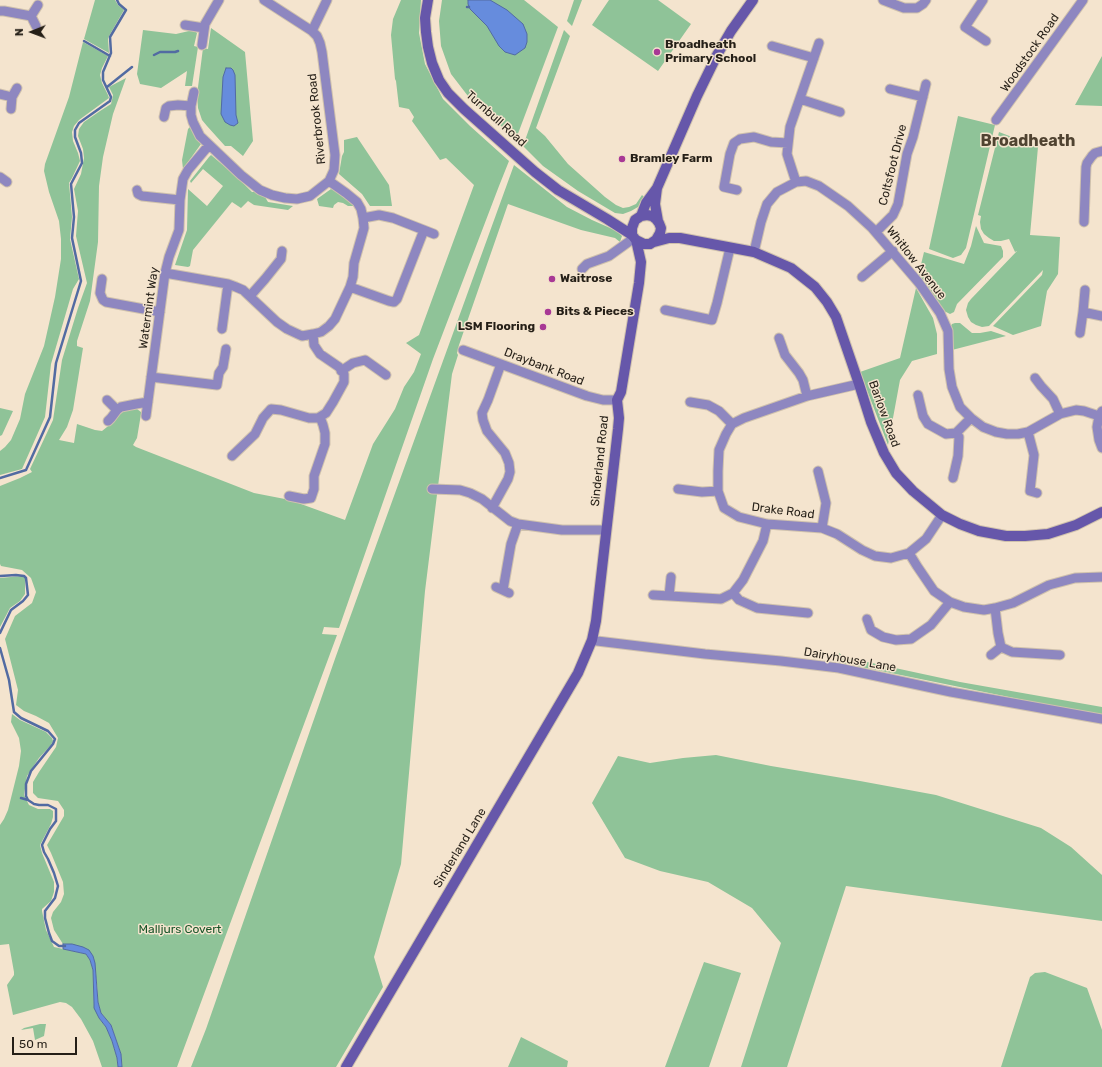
<!DOCTYPE html>
<html>
<head>
<meta charset="utf-8">
<style>
  body { margin:0 }
  #map { position:relative; width:1102px; height:1067px; overflow:hidden; background:#f4e4ce; font-family:Rubik,sans-serif }
  canvas { display:block }
  .north { position:absolute; left:12px; top:12px; width:40px; height:40px; -webkit-text-stroke:3px #f4e4ce; paint-order:stroke; rotate:269deg; font-size:11px; font-weight:700; line-height:16px; text-align:center; color:#251f17 }
  .north::after { content:''; display:block; margin:auto; width:14px; height:18px; background:#251f17; clip-path:polygon(50% 0,100% 100%,50% 72%,0 100%) }
  .scale { position:absolute; left:12px; top:1037px; width:65px; height:18px; box-sizing:border-box; border:2px solid #251f17; border-top:0; padding-left:5px; font-size:12px; line-height:14px; white-space:nowrap; color:#251f17; -webkit-text-stroke:3px #f4e4ce; paint-order:stroke }
</style>
</head>
<body>
<div id="map">
<canvas width="1102" height="1067"></canvas>
<div class="north">N</div>
<div class="scale">50 m</div>
</div>
<script>
const ctx = document.querySelector('canvas').getContext('2d');
ctx.lineJoin = 'round';
function fillPath(path, color) { ctx.fillStyle = color; ctx.fill(path, 'evenodd'); }
const toPath = rows => new Path2D(rows.map(r => 'M' + r).join(''));
function strokePath(path, color, width, dash) { ctx.strokeStyle = color; ctx.lineWidth = width; ctx.lineCap = dash ? 'butt' : 'round'; ctx.setLineDash(dash || []); ctx.stroke(path); }
function write(font, color, halo, rows, align = 'center') {
  ctx.font = font + ' Rubik,sans-serif'; ctx.lineWidth = 3; ctx.setLineDash([]); ctx.textBaseline = 'middle'; ctx.strokeStyle = halo; ctx.fillStyle = color; for (const [text, x, y, turn = 0] of rows) {
    ctx.save(); ctx.translate(x, y); ctx.rotate((+turn || 0) * Math.PI / 180); ctx.textAlign = isNaN(turn) ? turn : align; if (halo) ctx.strokeText(text, 0, 0); ctx.fillText(text, 0, 0); ctx.restore();
  }
}
fillPath(toPath([
  [95,0,115,0,118,5,124,10,109,36,108,39,109,53,84,39],
  [401,0,421,0,419,33,425,64,443,99,470,126,509,161,499,186,433,359,339,628,324,627,322,634,337,635,177,1067,122,1067,121,1054,111,1025,101,1013,98,1002,97,984,93,956,72,944,63,944,54,930,51,918,53,912,61,902,64,894,63,882,51,853,47,845,64,816,64,810,58,801,38,798,33,793,33,782,39,772,56,747,58,738,49,723,36,716,24,711,16,705,18,690,5,639,15,616,32,603,36,592,31,578,22,570,1,566,0,564,0,486,20,478,32,472,30,469,53,420,62,360,78,308,87,283,76,236,78,211,74,189,81,174,84,158,83,149,78,136,79,129,84,122,100,111,111,104,112,100,113,95,109,87,126,78,113,114,103,157,99,186,98,242,90,301,77,341,77,346,83,348,73,410,67,427,59,440,74,443,77,424,95,430,102,431,112,423,120,411,137,409,141,412,141,414,137,438,133,445,136,447,254,493,290,500,345,520,373,444,395,409,404,387,414,372,421,354,406,343,419,335,474,185,446,158,440,160,412,121,414,117,409,109,399,107,396,81,395,79,391,35,393,19],
  [442,0,524,0,558,27,516,139,471,100,451,74,441,46,439,21],
  [574,0,582,0,572,26,567,21],
  [609,0,658,0,691,24,658,71,592,25],
  [211,28,245,52,253,141,243,156,231,146,225,146,207,126,202,120,198,108,197,95,203,48,208,49],
  [143,30,176,34,189,31,195,31,197,33,194,46,198,47,192,86,185,86,187,71,161,88,140,84,137,74],
  [564,30,570,36,536,128,545,136,568,164,605,197,616,205,623,208,629,207,636,204,642,195,644,197,638,207,631,211,623,214,615,213,578,191,543,166,523,146],
  [83,42,108,56,102,68,100,75,102,83,108,95,109,98,79,120,74,126,72,132,73,141,78,153,80,161,72,178,69,183,72,217,70,239,79,279,73,289,51,364,45,417,22,469,0,475,0,451,5,447,11,440,20,419,25,394,44,346,55,297,61,259,61,239,59,221,49,192,44,171,45,164,69,97],
  [1102,56,1102,106,1075,105],
  [958,116,995,125,966,248,961,255,953,258,929,249],
  [190,127,200,141,201,144,183,169,182,160,188,129],
  [999,132,1038,147,1030,235,1060,237,1058,274,1047,291,1041,326,1013,335,993,326,1042,275,1043,270,989,326,982,327,976,325,971,322,968,317,966,310,968,303,971,299,1017,251,1015,252,1009,239,1001,241,994,241,989,238,984,234,981,229,980,222,981,216,978,215],
  [357,137,389,185,392,206,370,206,362,194,339,174,342,156,344,152,344,140],
  [211,155,237,177,252,192,257,192,265,197,268,202,293,206,288,210,254,205,248,201,241,208,232,202,193,250,190,266,188,267,175,265,187,230,188,189,207,206,223,186,203,169,191,183,190,181,209,157],
  [514,165,567,207,592,220,617,231,622,236,620,242,615,238,581,230,508,204,459,345,457,353,458,355,452,374,425,591,401,864,374,957,383,987,336,1067,191,1067,206,1029,336,656],
  [331,189,336,190,350,200,355,206,348,206,343,203,338,202,334,205,333,208,319,206,317,199],
  [976,226,984,243,1001,246,1003,251,1003,257,957,304,954,312,950,314,944,311,918,277,924,252,964,264,971,246],
  [916,288,933,318,937,334,937,354,912,361,900,380,888,445,860,372,900,358],
  [955,323,960,323,972,333,980,333,991,331,1006,336,952,350,950,328,952,324],
  [0,408,13,411,2,435,0,436],
  [22,576,25,578,25,594,20,601,10,608,0,627,0,578],
  [839,653,844,657,960,682,1102,707,1102,716,837,662],
  [12,714,20,720,46,732,52,738,53,741,51,745,39,758,27,776,24,795,29,805,38,809,50,809,53,811,53,817,51,824,40,845,42,853,54,882,54,892,51,901,42,909,42,911,46,930,54,947,86,954,90,960,93,970,94,1004,99,1018,106,1027,112,1041,117,1058,118,1067,102,1067,93,1041,81,1019,72,1007,66,1003,60,1002,13,1015,7,985,14,975,14,972,9,944,0,945,0,825,4,819,8,810,19,766,21,751,19,738,11,722],
  [716,755,771,766,860,781,936,795,1041,828,1071,847,1102,875,1102,921,846,886,787,1067,741,1067,781,943,752,908,708,882,660,871,625,858,592,803,618,756,650,763,683,758],
  [704,962,741,973,709,1067,665,1067],
  [1045,972,1087,988,1102,1030,1102,1067,1001,1067,1030,977,1035,973],
  [40,1024,46,1024,44,1036,35,1040,33,1028,21,1030,24,1028],
  [521,1037,568,1061,567,1067,508,1067]
]), '#8fc398');
const water = toPath([
  [468,0,490,0,507,10,523,24,527,34,527,42,525,48,515,55,505,52,499,46,487,26,470,9,468,4,468,0],
  [226,68,231,68,233,70,235,75,236,115,238,123,234,126,230,125,225,122,221,114,223,77,226,68],
  [63,944,72,944,83,947,89,950,93,956,95,963,98,1002,101,1013,111,1025,121,1054,122,1067,118,1067,117,1058,112,1041,106,1027,99,1018,94,1008,94,1004,93,970,90,960,86,954,63,949,63,944]
]);
fillPath(water, '#668cdd');
strokePath(water, '#526ba2', 1);
strokePath(toPath([
  [467,7,469,7],
  [84,41,110,56],
  [154,55,160,52,175,52,178,51],
  [107,87,132,67],
  [0,478,26,470,50,417,56,363,81,281,72,238,74,217,71,184,82,163,81,153,75,137,75,130,79,123,110,101,111,97,103,80,103,72,111,53,110,37,126,10,119,4,117,0],
  [0,576,16,575,24,576,26,578,28,595,23,601,11,610,0,633],
  [0,648,9,680,14,712,21,718,48,731,55,739,53,744,31,771,26,784,26,796,28,800,34,804,39,805,48,805,56,809,56,821,50,829,42,845,44,852,48,859,54,873,58,886,55,898,45,911,45,918,49,933,52,941,59,946,65,946],
  [21,798,28,800]
]), '#526ba2', 2.5);
const street = toPath([
  [883,0,904,8,917,8,923,4,926,0],
  [983,0,965,27,986,41],
  [0,11,4,11,31,16],
  [185,25,204,28],
  [36,26,31,16,38,5],
  [312,31,327,0],
  [202,45,205,24,219,0],
  [772,46,814,58],
  [890,89,923,97],
  [194,92,191,106,191,115,193,122,200,136,241,175,260,190,272,195,285,198,297,199,310,196,329,181,334,170,335,155,322,52,320,43,317,36,312,31,264,0],
  [0,94,12,97],
  [800,99,840,112],
  [11,109,12,97,17,88],
  [164,117,166,108,169,106,178,105,191,106],
  [996,120,1083,0],
  [0,177,7,182],
  [796,182,787,154,790,127,819,43],
  [137,190,138,194,142,196,180,200],
  [737,190,724,187,730,154,734,143,740,139,754,137,771,142,788,143],
  [363,218,379,215,393,218,434,234],
  [1084,222,1086,167,1087,163,1092,156,1095,153,1102,151],
  [876,232,893,215,898,204,907,154,913,137,926,84],
  [754,252,761,222,767,204,777,192,796,182,806,181,819,186,848,206,872,228,919,283,940,313,948,331,949,369,952,387,960,407,971,418,983,427,996,432,1007,434,1018,434,1028,432,1060,414,1076,410,1084,411,1099,416],
  [582,269,587,264,609,256,634,238],
  [165,273,228,284,236,287,243,290,277,322,287,329,302,336,313,334,321,332,329,326,335,319,350,287,353,277,354,263,364,228,363,218,361,209,357,202,346,193,329,181],
  [862,277,893,251],
  [102,279,100,293,103,300,106,302,160,312],
  [350,287,389,301,394,302,397,299,424,230],
  [250,296,265,279,281,259,282,251],
  [665,310,712,320,717,303,730,248],
  [1083,312,1102,316],
  [222,329,228,284],
  [1080,333,1083,312,1085,290],
  [779,338,785,355,799,373,803,380,807,396],
  [463,350,587,396,603,400,617,400],
  [341,371,353,363,365,360,386,375],
  [151,377,217,385,219,373,223,367,226,349],
  [1035,378,1041,386,1053,399,1060,414],
  [859,384,807,396,744,418,732,424,726,434,719,450,718,471,718,491,724,508,739,517,767,524,822,528,837,534,862,550,875,556,891,558,909,553,926,539,942,515],
  [918,395,923,416,928,424,946,434,956,433,971,418],
  [107,400,117,410],
  [690,402,708,405,719,411,732,424],
  [1102,411,1099,416,1097,427,1099,440,1102,448],
  [146,416,165,273,169,257,179,230,180,200,183,179,188,170,209,145],
  [108,421,111,418,117,410,121,407,136,404,148,402],
  [1028,432,1034,455,1030,491,1037,493],
  [232,456,255,434,263,418,271,409,281,410,309,418,318,418,326,413,333,402,344,382,344,374,339,367,320,354,314,345,313,334],
  [818,471,826,503,822,528],
  [953,478,958,456,959,437,956,433],
  [432,489,460,490,470,493,482,499,510,521,518,524,562,530,606,530],
  [678,489,702,492,718,491],
  [289,496,304,499,311,498,314,489,314,476,325,444,325,433,323,425,320,417],
  [492,508,508,479,510,472,509,463,505,453,487,431,483,420,482,413,488,400,501,364],
  [909,553,917,566,934,591,950,602,964,607,984,610,995,608,1013,603,1049,585,1075,578,1102,577],
  [496,587,509,593],
  [503,590,511,544,518,524],
  [733,593,739,600,757,608,808,613],
  [653,595,721,599,733,593,743,580,763,541,767,524],
  [669,596,671,577],
  [995,608,998,633,1001,647,1012,652,1060,655],
  [867,619,871,630,883,637,896,640,911,639,931,625,950,602],
  [592,640,597,641,705,654,781,661,839,668,951,692,1102,719],
  [991,655,1001,647]
]);
const secondary = toPath([
  [428,0,425,18,426,32,428,47,432,63,439,80,448,93,464,109,535,172,558,190,575,200,607,219,632,235],
  [657,188,655,204,658,221],
  [641,216,646,203,657,188,697,96,717,55,731,31,753,0],
  [654,242,669,238,680,238,754,252,791,268,815,287,827,302,836,317,859,384,871,422,884,453,896,473,913,491,942,515,960,524,979,531,1006,536,1025,536,1048,534,1076,525,1102,512],
  [346,1067,578,673,592,640,596,621,618,429,619,418,617,400,621,392,639,283,641,262,636,240,632,235,632,228,635,220,641,216,647,215,652,216,656,219,659,223,661,228,660,233,656,240,650,244,644,244,636,240]
]);
strokePath(street, '#cfc1ad', 11);
strokePath(secondary, '#cfc1ad', 12);
strokePath(street, '#8e87c0', 9);
strokePath(secondary, '#6657aa', 10);
for (const [x, y, r, color] of [
  [657,52,4,"#a83895"],
  [622,159,4,"#a83895"],
  [552,279,4,"#a83895"],
  [548,312,4,"#a83895"],
  [543,327,4,"#a83895"]
]) { const dot = new Path2D(); dot.arc(x, y, r, 0, 2 * Math.PI); ctx.fillStyle = color; ctx.fill(dot); strokePath(dot, '#f4e4ce', 1.5); }
write('bold 12px', '#251f17', '#f4e4ce', [
  ["Broadheath",665,45],
  ["Primary School",665,59],
  ["Bramley Farm",630,159],
  ["Waitrose",560,279],
  ["Bits & Pieces",556,312],
  ["LSM Flooring",535,327,"right"]
], 'left');
write('12px', '#251f17', '#f4e4ce', [
  ["Woodstock Road",1030,53,-55],
  ["Riverbrook Road",317,119,-96],
  ["Turnbull Road",496,119,42],
  ["Coltsfoot Drive",893,165,-76],
  ["Whitlow Avenue",916,263,52],
  ["Watermint Way",149,308,-82],
  ["Draybank Road",544,367,21],
  ["Barlow Road",884,414,70],
  ["Sinderland Road",600,461,-84],
  ["Drake Road",783,511,7],
  ["Dairyhouse Lane",850,660,10],
  ["Sinderland Lane",460,848,-59]
]);
write('12px', '#175428', '#f4e4ce', [
  ["Malljurs Covert",180,930]
]);
write('bold 16px', '#504331', '#f4e4ce', [
  ["Broadheath",1028,141]
]);
</script>
</body>
</html>
